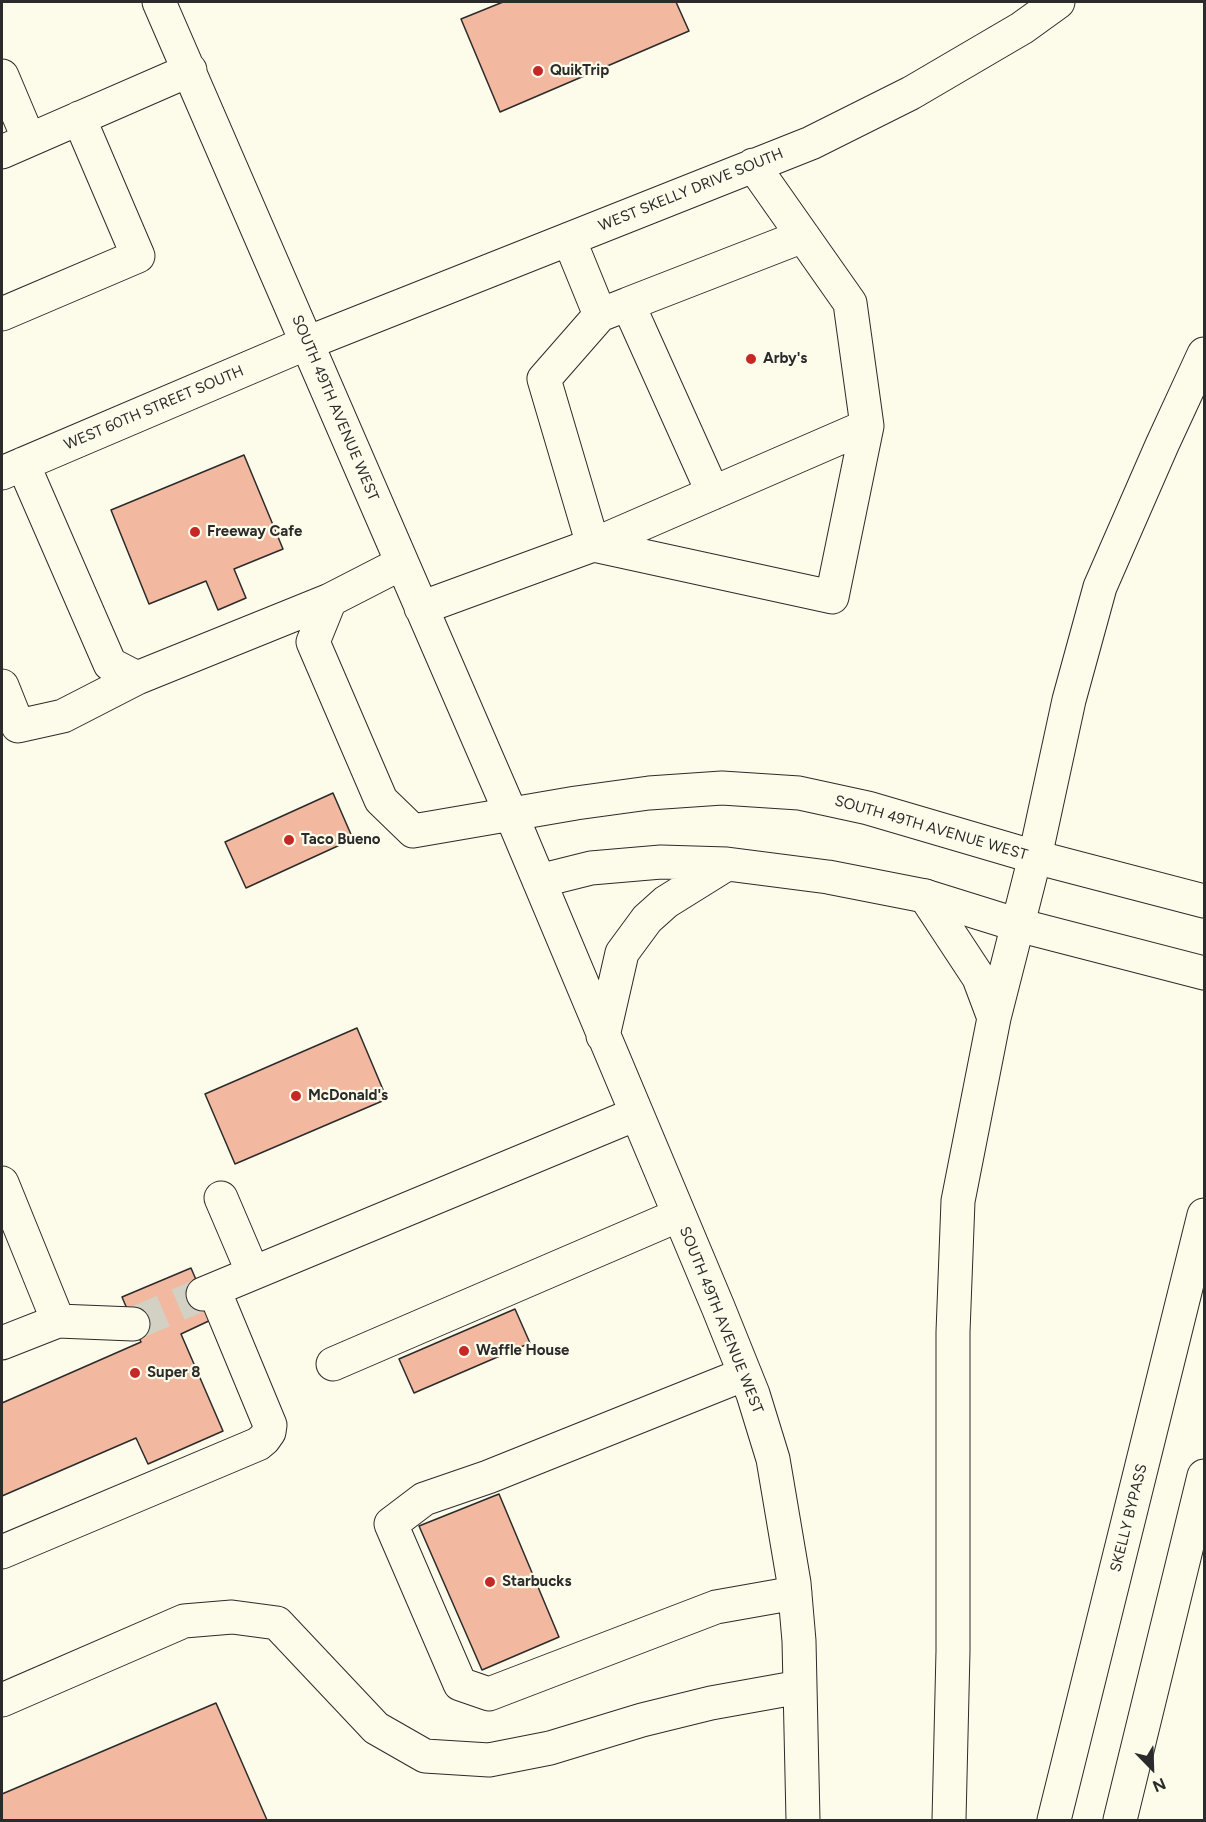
<!DOCTYPE html>
<html>
<head>
<meta charset="utf-8">
<style>
  body { margin:0 }
  #map { position:relative; width:1206px; height:1822px; overflow:hidden; background:#fdfbea; font-family:Figtree,sans-serif }
  canvas { display:block }
  .frame { position:absolute; inset:0; border:3px solid #2b2b2b; pointer-events:none }
  .north { position:absolute; left:1122px; top:1738px; width:60px; height:60px; -webkit-text-stroke:4px #fdfbea; paint-order:stroke; rotate:157deg; font-size:16px; font-weight:700; line-height:24px; text-align:center; color:#2b2b2b }
  .north::after { content:''; display:block; margin:auto; width:21px; height:27px; background:#2b2b2b; clip-path:polygon(50% 0,100% 100%,50% 72%,0 100%) }
</style>
</head>
<body>
<div id="map">
<canvas width="1206" height="1822"></canvas>
<div class="frame"></div>
<div class="north">N</div>
</div>
<script>
const ctx = document.querySelector('canvas').getContext('2d');
ctx.lineJoin = 'round';
function fillPath(path, color) { ctx.fillStyle = color; ctx.fill(path, 'evenodd'); }
const toPath = rows => new Path2D(rows.map(r => 'M' + r).join(''));
function strokePath(path, color, width, dash) { ctx.strokeStyle = color; ctx.lineWidth = width; ctx.lineCap = dash ? 'butt' : 'round'; ctx.setLineDash(dash || []); ctx.stroke(path); }
function write(font, color, halo, rows, align = 'center') {
  ctx.font = font + ' Figtree,sans-serif'; ctx.lineWidth = 4.5; ctx.setLineDash([]); ctx.textBaseline = 'middle'; ctx.strokeStyle = halo; ctx.fillStyle = color; for (const [text, x, y, turn = 0] of rows) {
    ctx.save(); ctx.translate(x, y); ctx.rotate((+turn || 0) * Math.PI / 180); ctx.textAlign = isNaN(turn) ? turn : align; if (halo) ctx.strokeText(text, 0, 0); ctx.fillText(text, 0, 0); ctx.restore();
  }
}
const building = toPath([
  [503,2,676,2,689,31,500,112,461,19,503,2],
  [244,455,283,549,234,569,246,598,218,610,206,581,149,604,111,510,244,455],
  [333,793,353,839,246,888,225,842,333,793],
  [357,1028,387,1099,235,1164,205,1094,357,1028],
  [191,1268,213,1319,181,1334,223,1431,148,1464,136,1438,2,1496,2,1403,141,1342,122,1297,191,1268],
  [515,1309,530,1343,414,1393,399,1359,515,1309],
  [499,1494,559,1637,482,1670,419,1526,499,1494],
  [216,1703,267,1820,2,1820,2,1794,216,1703]
]);
fillPath(building, '#f2b8a0');
strokePath(building, '#2b2b2b', 1.5);
strokePath(toPath([
  [133,1324,203,1294]
]), '#d3d1c4', 33, [33, 16]);
const minor = toPath([
  [159,2,511,814,718,1307,753,1394,773,1459,794,1583,799,1641,803,1820],
  [2,76,29,140],
  [2,152,190,70],
  [569,239,600,315],
  [2,314,138,256,79,118],
  [23,464,110,664,137,678,330,600],
  [2,473,307,343,811,143,911,93,1022,28,1058,2],
  [713,493,628,304,803,236],
  [593,545,832,597,867,426,850,303,753,165],
  [593,545,544,379,600,315,628,304],
  [402,563,330,600,313,642,381,800,413,831,576,803,649,793,722,788,799,793,868,808,1035,857,1204,901],
  [421,608,593,545,867,426],
  [2,686,18,726,63,716,137,678],
  [539,881,591,868,661,862,727,864,828,877,925,896,1018,925,1204,973],
  [603,1036,622,953,647,919,666,902,727,864],
  [2,1183,58,1321],
  [221,1198,253,1273],
  [203,1294,636,1114],
  [2,1343,58,1321,133,1324],
  [333,1364,679,1215],
  [745,1374,488,1477,424,1499,391,1524,460,1684,489,1694,716,1607,795,1593],
  [2,1552,258,1444,264,1439,269,1432,270,1425,214,1290],
  [2,1700,184,1621,232,1617,277,1623,376,1728,425,1756,489,1760,550,1748,642,1720,711,1703,800,1687]
]);
const highway = toPath([
  [925,896,979,978,994,1018],
  [949,1820,953,1651,953,1332,958,1201,994,1018,1035,857,1069,700,1100,587,1162,445,1204,354],
  [1054,1820,1204,1215],
  [1120,1820,1204,1476]
]);
strokePath(minor, '#2b2b2b', 35);
strokePath(highway, '#2b2b2b', 35);
strokePath(minor, '#fdfbea', 33);
strokePath(highway, '#fdfbea', 33);
for (const [x, y, r, color] of [
  [538,71,6,"#c62828"],
  [751,359,6,"#c62828"],
  [195,532,6,"#c62828"],
  [289,840,6,"#c62828"],
  [296,1096,6,"#c62828"],
  [464,1351,6,"#c62828"],
  [135,1373,6,"#c62828"],
  [490,1582,6,"#c62828"]
]) { const dot = new Path2D(); dot.arc(x, y, r, 0, 2 * Math.PI); ctx.fillStyle = color; ctx.fill(dot); strokePath(dot, '#fdfbea', 2); }
write('bold 15px', '#2b2b2b', '#fdfbea', [
  ["QuikTrip",550,71],
  ["Arby's",763,359],
  ["Freeway Cafe",207,532],
  ["Taco Bueno",301,840],
  ["McDonald's",308,1096],
  ["Waffle House",476,1351],
  ["Super 8",147,1373],
  ["Starbucks",502,1582]
], 'left');
write('15px', '#2b2b2b', '#fdfbea', [
  ["WEST SKELLY DRIVE SOUTH",691,190,-22],
  ["WEST 60TH STREET SOUTH",154,408,-23],
  ["SOUTH 49TH AVENUE WEST",335,408,67],
  ["SOUTH 49TH AVENUE WEST",931,828,16],
  ["SOUTH 49TH AVENUE WEST",721,1320,68],
  ["SKELLY BYPASS",1129,1518,-76]
]);
</script>
</body>
</html>
